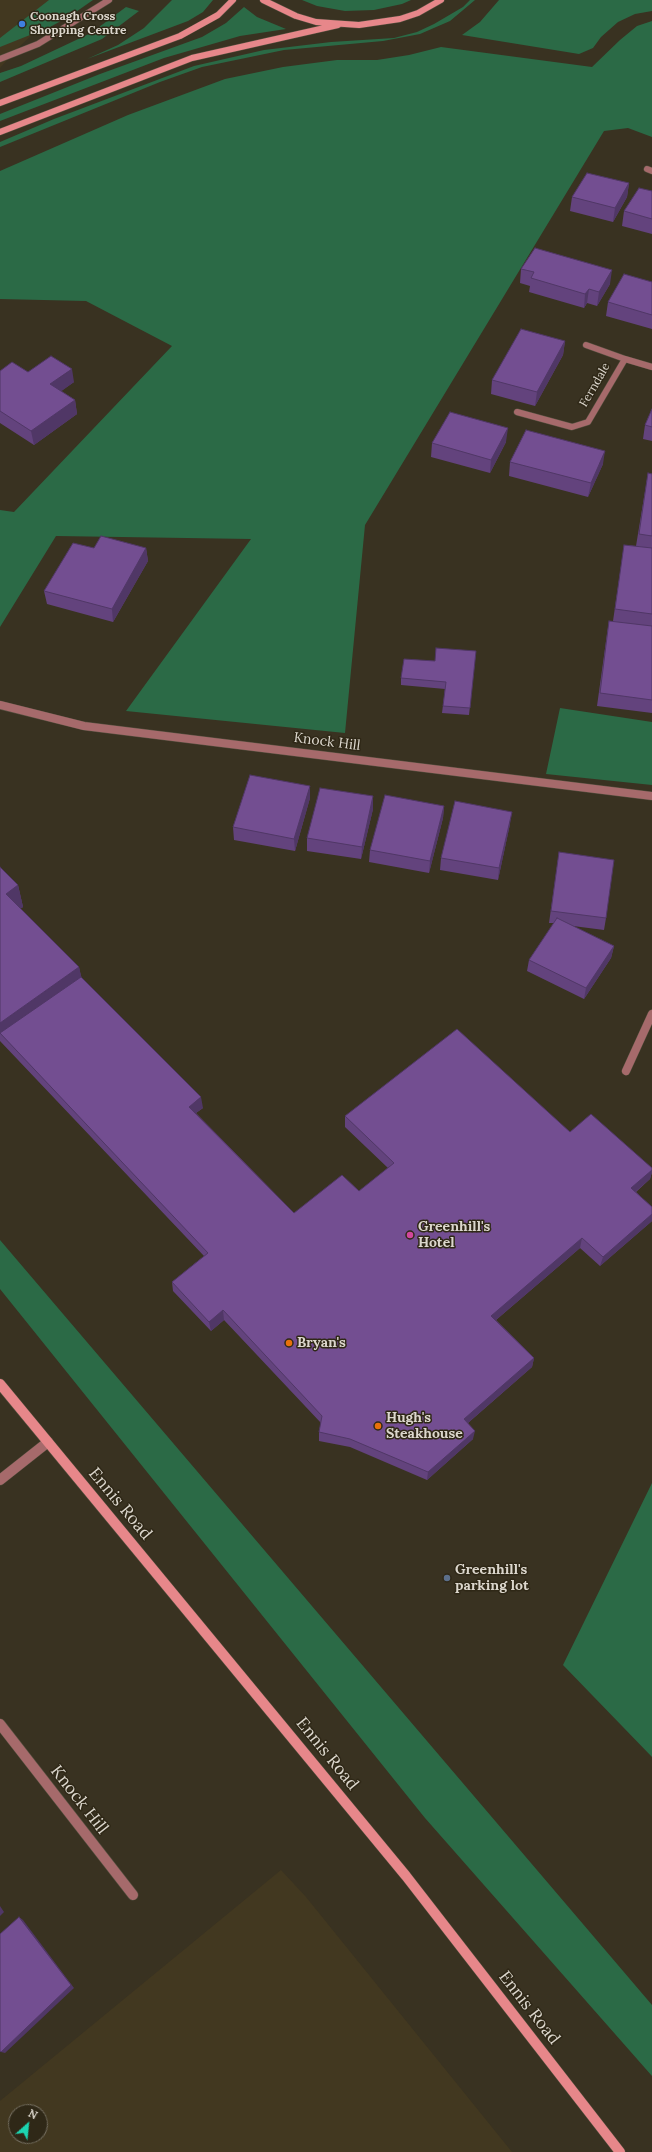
<!DOCTYPE html>
<html>
<head>
<meta charset="utf-8">
<style>
  body { margin:0 }
  #map { position:relative; width:652px; height:2152px; overflow:hidden; background:#393221; font-family:Lora,serif }
  canvas { display:block }
  .north { position:absolute; left:8px; top:2104px; width:40px; height:40px; box-sizing:border-box; background:#2f2817; border:1px solid #746e60; border-radius:50%; rotate:27deg; font-size:11px; font-weight:700; line-height:16px; text-align:center; color:#dcd7cd }
  .north::after { content:''; display:block; margin:auto; width:14px; height:18px; background:#1cd5b1; clip-path:polygon(50% 0,100% 100%,50% 72%,0 100%) }
</style>
</head>
<body>
<div id="map">
<canvas width="652" height="2152"></canvas>
<div class="north">N</div>
</div>
<script>
const ctx = document.querySelector('canvas').getContext('2d');
ctx.lineJoin = 'round';
function fillPath(path, color) { ctx.fillStyle = color; ctx.fill(path, 'evenodd'); }
const toPath = rows => new Path2D(rows.map(r => 'M' + r).join(''));
function strokePath(path, color, width, dash) { ctx.strokeStyle = color; ctx.lineWidth = width; ctx.lineCap = dash ? 'butt' : 'round'; ctx.setLineDash(dash || []); ctx.stroke(path); }
function write(font, color, halo, rows, align = 'center') {
  ctx.font = font + ' Lora,serif'; ctx.lineWidth = 3; ctx.setLineDash([]); ctx.textBaseline = 'middle'; ctx.strokeStyle = halo; ctx.fillStyle = color; for (const [text, x, y, turn = 0] of rows) {
    ctx.save(); ctx.translate(x, y); ctx.rotate((+turn || 0) * Math.PI / 180); ctx.textAlign = isNaN(turn) ? turn : align; if (halo) ctx.strokeText(text, 0, 0); ctx.fillText(text, 0, 0); ctx.restore();
  }
}
fillPath(toPath([
  [0,0,69,0,18,48,0,68],
  [281,1870,306,1897,512,2152,0,2152,0,2101],
  [16,2112,40,2112,40,2136,16,2136]
]), '#423820');
fillPath(toPath([
  [49,0,93,0,70,16,50,27,0,47,0,38],
  [172,0,213,0,203,12,188,21,87,59,118,45,144,28],
  [302,0,411,0,402,4,374,10,345,11,317,6],
  [470,0,475,0,450,21,420,34,383,41,284,50,202,67,160,82,0,147,0,142,54,119,194,66,264,50,331,42,394,38,417,32,434,24,463,7],
  [499,0,652,0,652,11,635,14,618,22,601,37,593,48,579,54,462,35,480,22],
  [126,7,139,11,102,39,0,82,0,73,21,66,91,33],
  [244,7,257,17,286,29,240,36,164,58,0,121,0,114,100,74,202,37,226,23],
  [652,21,652,137,628,128,604,131,365,525,345,733,126,711,251,539,56,536,0,627,0,510,14,512,172,346,86,301,0,299,0,171,128,115,225,79,283,67,337,60,377,60,409,55,441,47,592,67,620,40,637,26],
  [560,708,652,722,652,785,546,774],
  [0,1240,652,2005,652,2076,425,1818,0,1289],
  [652,1483,652,1757,563,1665]
]), '#2b6a46');
const lane = toPath([
  [0,59,38,44,109,0]
]);
const streetFar2 = toPath([
  [647,169,652,171],
  [586,345,625,359],
  [517,412,572,427,588,422,625,359,652,367]
]);
const streetFar1 = toPath([
  [0,705,84,726,652,796],
  [626,1071,652,1014]
]);
const street = toPath([
  [0,1480,48,1442],
  [0,1724,133,1895]
]);
const secondaryFar1 = toPath([
  [263,0,296,16,316,22,359,25,400,19,418,13,441,0],
  [0,103,180,36,218,15,233,0],
  [0,132,192,58,338,25]
]);
const secondary = toPath([
  [0,1384,406,1876,620,2152]
]);
strokePath(lane, '#565040', 7);
strokePath(streetFar2, '#565040', 7);
strokePath(streetFar1, '#565040', 9);
strokePath(street, '#565040', 11);
strokePath(secondaryFar1, '#565040', 7);
strokePath(secondary, '#565040', 11);
strokePath(lane, '#a66a6b', 6);
strokePath(streetFar2, '#a66a6b', 6);
strokePath(streetFar1, '#a66a6b', 8);
strokePath(street, '#a66a6b', 10);
strokePath(secondaryFar1, '#e7878a', 6);
strokePath(secondary, '#e7878a', 10);
fillPath(toPath([
  [629,183,627,197,613,222,570,211,572,197],
  [652,191,652,234,622,226,624,211],
  [521,269,610,284,597,306,587,303,584,308,529,292,530,286,520,283],
  [652,282,652,329,606,316,608,302],
  [565,341,563,355,535,406,491,394,492,380],
  [0,371,28,372,74,382,61,391,75,400,77,414,34,445,0,423],
  [652,409,652,441,643,439,645,425],
  [506,442,490,473,431,457,432,443],
  [510,462,603,464,588,497,509,476],
  [648,473,652,474,652,713,597,706,607,634,609,621,613,621,624,545,636,546],
  [94,548,146,548,148,561,113,622,47,604,44,591],
  [476,651,469,715,442,713,445,689,401,685,401,678],
  [373,796,373,809,361,859,307,851,307,838],
  [310,798,295,851,234,840,233,827],
  [444,806,443,818,429,873,369,862,370,850],
  [510,824,498,880,440,870,441,858],
  [559,852,606,918,604,930,573,926,614,946,611,958,584,999,527,971,529,960,554,923,549,923],
  [0,867,18,885,23,907,20,909,79,967,81,977,203,1108,196,1113,294,1213,359,1191,388,1168,345,1127,345,1116,570,1132,652,1168,652,1172,650,1179,636,1192,652,1207,652,1221,600,1266,580,1248,496,1320,534,1358,532,1367,468,1423,473,1439,427,1480,350,1447,319,1441,319,1432,321,1423,224,1320,211,1331,173,1291,172,1282,204,1256,0,1041]
]), '#63437d');
fillPath(toPath([
  [629,183,627,197,613,222,615,208],
  [612,270,610,284,597,306,599,292],
  [589,289,587,303,584,308,585,294],
  [565,341,563,355,535,406,537,392],
  [72,369,74,382,52,398,50,384],
  [75,400,77,414,34,445,31,431],
  [508,428,506,442,490,473,491,460],
  [605,451,603,464,588,497,591,483],
  [146,548,148,561,113,622,112,609],
  [310,786,310,798,295,851,294,839],
  [373,796,373,809,361,859,362,847],
  [444,806,443,818,429,873,430,861],
  [512,812,510,824,498,880,499,868],
  [18,885,23,907,11,915,6,894],
  [614,946,611,958,584,999,586,988],
  [79,967,84,988,0,1033,0,1023],
  [201,1097,203,1108,190,1117,189,1107],
  [652,1170,652,1172,650,1179,628,1198,631,1188],
  [652,1214,652,1221,600,1266,603,1257],
  [582,1238,580,1248,490,1325,491,1316],
  [223,1310,224,1320,211,1331,209,1322],
  [534,1358,532,1367,462,1428,464,1419],
  [475,1431,473,1439,427,1480,428,1472],
  [0,1906,4,1912,0,1916],
  [19,1917,23,1920,74,1988,5,2053,1,2052]
]), '#503766');
const building = toPath([
  [587,173,629,183,615,208,572,197,587,173],
  [639,188,652,191,652,219,624,211,639,188],
  [535,248,612,270,599,292,589,289,585,294,531,278,534,272,521,269,535,248],
  [624,274,652,282,652,315,608,302,624,274],
  [521,329,565,341,537,392,492,380,521,329],
  [51,356,72,369,50,384,75,400,31,431,0,411,0,371,12,362,28,372,51,356],
  [652,409,652,427,645,425,652,409],
  [450,412,508,428,491,460,432,443,450,412],
  [526,430,605,451,591,483,510,462,526,430],
  [648,473,652,474,652,536,639,534,648,473],
  [101,536,146,548,112,609,44,591,73,543,94,548,101,536],
  [624,545,652,548,652,614,615,609,624,545],
  [609,621,652,626,652,700,600,693,609,621],
  [436,648,476,651,470,708,443,706,446,682,401,678,404,659,435,661,436,648],
  [250,775,310,786,294,839,233,827,250,775],
  [320,788,373,796,362,847,307,838,320,788],
  [385,795,444,806,430,861,370,850,385,795],
  [455,801,512,812,499,868,441,858,455,801],
  [559,852,614,860,606,918,551,911,559,852],
  [0,867,18,885,6,894,79,967,0,1023,0,867],
  [557,918,614,946,586,988,529,960,557,918],
  [81,977,201,1097,189,1107,294,1213,342,1175,359,1191,394,1163,345,1116,457,1029,570,1132,591,1114,652,1168,652,1170,631,1188,652,1207,652,1214,603,1257,582,1238,491,1316,534,1358,464,1419,475,1431,428,1472,350,1439,319,1432,322,1416,223,1310,209,1322,172,1282,208,1253,0,1033,81,977],
  [19,1917,71,1985,1,2052,0,2051,0,1934,19,1917]
]);
fillPath(building, '#734e91');
strokePath(building, '#503766', 1);
for (const [x, y, r, color] of [
  [22,24,4,"#3f7fe0"],
  [410,1235,4,"#d1479c"],
  [289,1343,4,"#e8710a"],
  [378,1426,4,"#e8710a"],
  [447,1578,4,"#5c6f8a"]
]) { const dot = new Path2D(); dot.arc(x, y, r, 0, 2 * Math.PI); ctx.fillStyle = color; ctx.fill(dot); strokePath(dot, '#2f2817', 1.5); }
write('bold 12px', '#dcd7cd', '#2f2817', [
  ["Coonagh Cross",30,17],
  ["Shopping Centre",30,31]
], 'left');
write('12px', '#dcd7cd', '#2f2817', [
  ["Ferndale",595,385,-60]
]);
write('14px', '#dcd7cd', '#2f2817', [
  ["Knock Hill",327,742,7]
]);
write('bold 14px', '#dcd7cd', '#2f2817', [
  ["Greenhill's",418,1227],
  ["Hotel",418,1243],
  ["Bryan's",297,1343],
  ["Hugh's",386,1418],
  ["Steakhouse",386,1434],
  ["Greenhill's",455,1570],
  ["parking lot",455,1586]
], 'left');
write('17px', '#dcd7cd', '#2f2817', [
  ["Ennis Road",120,1504,50],
  ["Ennis Road",327,1754,51],
  ["Knock Hill",79,1800,52],
  ["Ennis Road",529,2008,52]
]);
</script>
</body>
</html>
